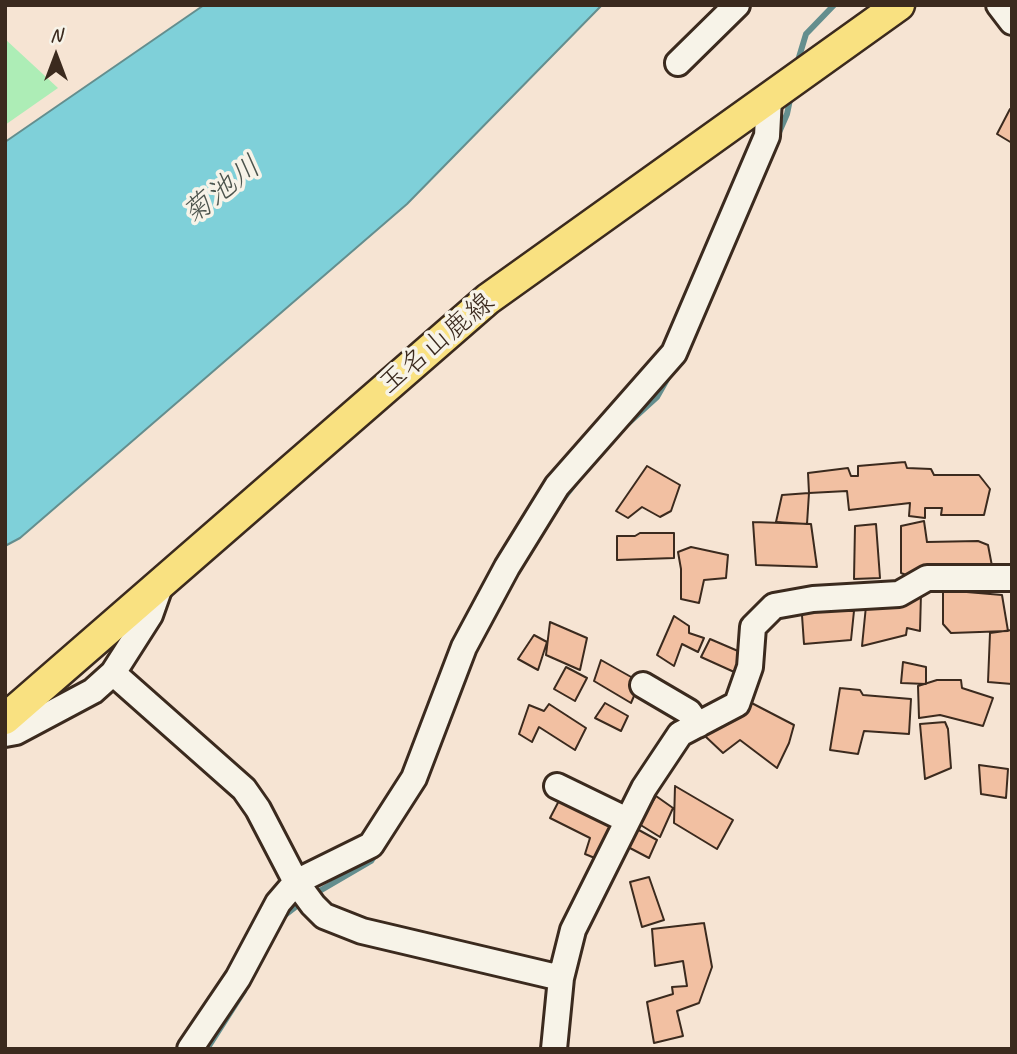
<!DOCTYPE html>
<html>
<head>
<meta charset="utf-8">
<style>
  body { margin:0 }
  #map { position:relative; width:1017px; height:1054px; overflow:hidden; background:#f6e4d3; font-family:Caveat,sans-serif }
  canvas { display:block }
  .frame { position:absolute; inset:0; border:7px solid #3b2a1e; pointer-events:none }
  .north { position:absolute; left:21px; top:21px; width:70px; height:70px; -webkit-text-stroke:5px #f7f3e8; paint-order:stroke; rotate:0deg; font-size:19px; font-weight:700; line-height:28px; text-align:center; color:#3b2a1e }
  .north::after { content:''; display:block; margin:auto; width:24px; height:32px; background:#3b2a1e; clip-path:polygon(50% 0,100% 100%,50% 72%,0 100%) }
</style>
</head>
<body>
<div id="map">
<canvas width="1017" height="1054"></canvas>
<div class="frame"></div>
<div class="north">N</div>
</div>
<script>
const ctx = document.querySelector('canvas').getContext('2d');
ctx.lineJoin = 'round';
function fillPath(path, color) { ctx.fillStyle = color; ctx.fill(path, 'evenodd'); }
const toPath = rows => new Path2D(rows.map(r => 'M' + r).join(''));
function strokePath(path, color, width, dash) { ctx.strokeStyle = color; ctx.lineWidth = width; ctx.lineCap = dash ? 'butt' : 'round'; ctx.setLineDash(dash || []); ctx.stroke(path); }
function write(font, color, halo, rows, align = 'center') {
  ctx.font = font + ' Caveat,"Klee One",sans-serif'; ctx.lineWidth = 7; ctx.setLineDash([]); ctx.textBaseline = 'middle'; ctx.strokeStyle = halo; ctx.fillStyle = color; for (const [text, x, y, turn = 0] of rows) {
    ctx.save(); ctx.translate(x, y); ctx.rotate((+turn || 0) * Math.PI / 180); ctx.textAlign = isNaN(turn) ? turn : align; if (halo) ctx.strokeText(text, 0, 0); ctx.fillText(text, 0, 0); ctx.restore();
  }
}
fillPath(toPath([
  [5,39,58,88,5,125]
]), '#adedb6');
const water = toPath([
  [204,5,602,5,407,204,20,538,5,546,5,142,204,5]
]);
fillPath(water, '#7fd0d9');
strokePath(water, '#648e8e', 2);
strokePath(toPath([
  [796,67,806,34,834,5],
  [777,137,787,114,791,95],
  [623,428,657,397,670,374],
  [560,503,577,481],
  [311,896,371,861,377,852],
  [280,919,302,902],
  [207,1049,244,991]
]), '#648e8e', 6);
const building = toPath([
  [1010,109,1012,110,1012,143,997,134,1010,109],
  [905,462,907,468,931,469,934,475,979,475,990,489,984,515,941,515,942,508,925,508,925,518,909,516,910,503,849,510,847,491,809,493,808,473,848,468,851,476,858,476,858,466,905,462],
  [647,466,680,485,671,511,660,517,642,507,628,518,616,511,647,466],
  [809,493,807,524,776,522,782,495,809,493],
  [924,521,927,542,978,541,988,545,992,566,906,575,901,573,901,526,924,521],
  [753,522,811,524,817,567,756,565,753,522],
  [876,524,880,578,854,579,855,526,876,524],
  [640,533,674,533,674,558,617,560,617,536,635,536,640,533],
  [691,547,728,555,726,578,704,580,699,603,681,599,681,569,678,552,691,547],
  [943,590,1002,595,1008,631,951,633,943,624,943,590],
  [921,593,920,631,907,628,906,635,862,646,867,596,921,593],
  [801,601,821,610,854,611,851,640,804,644,801,601],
  [674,616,689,626,689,633,704,638,698,652,682,644,674,666,657,655,674,616],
  [550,622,587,638,580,670,546,655,550,622],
  [1012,630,1012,684,988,682,990,633,1012,630],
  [534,635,547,642,538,670,518,659,534,635],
  [710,639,745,654,743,676,701,657,710,639],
  [601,660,640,682,631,703,594,681,601,660],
  [903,662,926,667,926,684,901,683,903,662],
  [566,667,587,678,575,701,554,689,566,667],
  [937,680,961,680,962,688,993,698,983,726,940,715,919,718,918,686,937,680],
  [840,688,860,690,863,695,911,699,909,734,864,731,858,754,830,750,840,688],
  [742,698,794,725,789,743,777,768,740,740,723,753,706,737,704,727,742,698],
  [605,703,628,716,621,731,595,718,605,703],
  [549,704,586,728,575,750,539,727,532,742,519,734,529,705,544,711,549,704],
  [945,722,948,729,951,768,925,779,920,724,945,722],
  [979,765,1008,769,1006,798,981,794,979,765],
  [675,786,733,820,717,849,674,823,675,786],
  [563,793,619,822,602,861,585,854,590,838,550,818,563,793],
  [656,796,673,808,660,837,639,824,656,796],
  [637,829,657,840,649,858,628,847,637,829],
  [649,877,664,920,642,927,630,882,649,877],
  [704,923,712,967,699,1003,677,1011,683,1036,654,1043,647,1002,673,994,672,987,687,986,683,961,655,966,652,929,704,923]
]);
fillPath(building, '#f2c0a2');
strokePath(building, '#3b2a1e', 2);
const minor = toPath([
  [999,5,1012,22],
  [678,63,737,5],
  [113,673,150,615,162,581],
  [643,685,689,712,698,725],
  [5,734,16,732,93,691,113,673,244,789,258,809,296,882,313,905,324,916,362,931,561,978],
  [557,786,627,820],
  [190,1049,238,978,278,903,296,882,371,845,414,778,464,647,507,567,557,486,674,353,767,136,769,98],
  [554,1049,561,978,573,930,644,788,680,734,737,704,750,667,753,627,774,606,813,599,899,594,927,578,1012,578]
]);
const major = toPath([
  [5,719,488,299,899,5]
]);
strokePath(minor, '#3b2a1e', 30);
strokePath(major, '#3b2a1e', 35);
strokePath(minor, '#f7f3e8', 24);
strokePath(major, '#f9e181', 30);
write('28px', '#3b2a1e', '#f7f3e8', [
  ["玉名山鹿線",437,344,-40]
]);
write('italic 30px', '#4c544d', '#f7f3e8', [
  ["菊池川",222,191,-38]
]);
</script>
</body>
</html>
